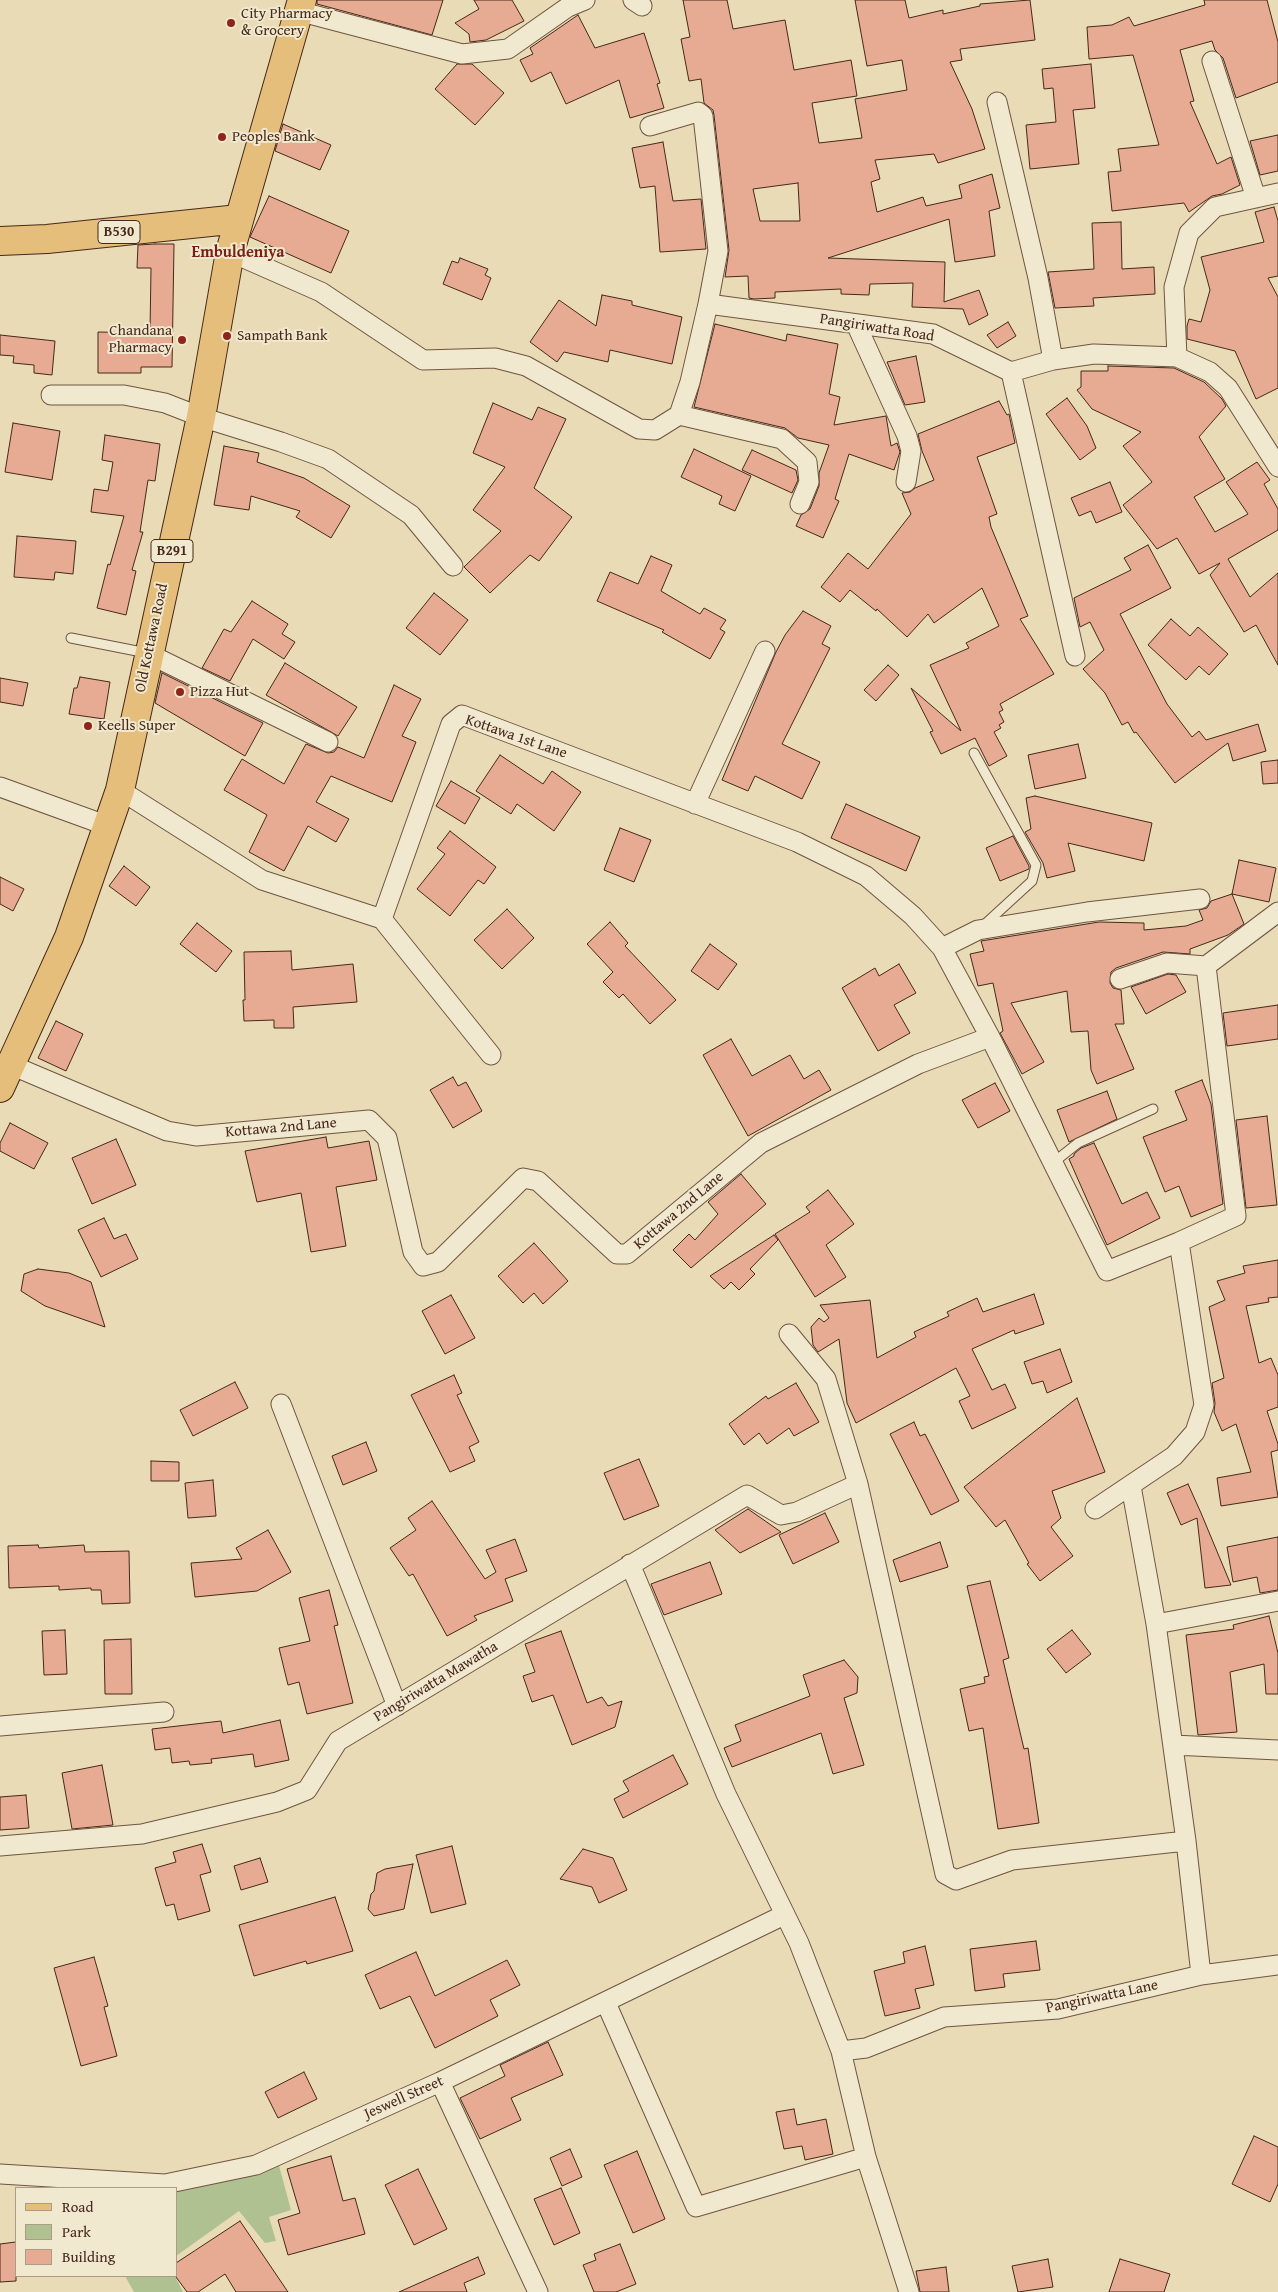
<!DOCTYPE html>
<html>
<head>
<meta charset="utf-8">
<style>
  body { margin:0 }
  #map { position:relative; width:1278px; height:2292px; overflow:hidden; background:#e8dbb5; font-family:"Gentium Book Plus",serif }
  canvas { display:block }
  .legend { position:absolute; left:15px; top:2187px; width:162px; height:90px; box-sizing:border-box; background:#f0e8cf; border:1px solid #ac9b86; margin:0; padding:6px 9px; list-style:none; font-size:15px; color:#472819 }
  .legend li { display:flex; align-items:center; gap:10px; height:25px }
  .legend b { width:25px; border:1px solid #ac9b86 }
</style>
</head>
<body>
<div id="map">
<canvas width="1278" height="2292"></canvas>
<ul class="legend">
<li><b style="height:6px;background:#e4be7a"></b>Road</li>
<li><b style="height:14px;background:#b0c191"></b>Park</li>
<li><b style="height:14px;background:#e6ab92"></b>Building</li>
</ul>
</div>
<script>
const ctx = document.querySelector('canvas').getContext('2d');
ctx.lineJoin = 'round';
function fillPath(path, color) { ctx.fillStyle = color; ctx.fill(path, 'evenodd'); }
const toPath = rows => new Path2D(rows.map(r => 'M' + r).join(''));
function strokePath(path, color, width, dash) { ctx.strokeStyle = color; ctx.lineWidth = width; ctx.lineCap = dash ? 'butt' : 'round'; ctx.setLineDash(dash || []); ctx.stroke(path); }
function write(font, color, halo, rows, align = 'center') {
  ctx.font = font + ' "Gentium Book Plus",serif'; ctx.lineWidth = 4; ctx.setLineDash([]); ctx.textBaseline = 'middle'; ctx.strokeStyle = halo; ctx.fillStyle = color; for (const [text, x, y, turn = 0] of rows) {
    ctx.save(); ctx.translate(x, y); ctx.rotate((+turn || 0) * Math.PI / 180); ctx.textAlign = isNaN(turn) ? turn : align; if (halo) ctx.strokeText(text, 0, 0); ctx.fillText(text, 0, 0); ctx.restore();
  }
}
fillPath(toPath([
  [278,2162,291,2210,269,2217,276,2241,265,2243,239,2211,176,2256,176,2188],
  [125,2276,175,2276,183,2292,134,2292]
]), '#b0c191');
const building = toPath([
  [317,0,443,0,432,35,317,4,317,0],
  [474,0,512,0,524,21,486,40,470,42,469,34,455,23,479,9,474,0],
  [683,0,727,0,733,29,785,20,794,70,851,60,857,96,812,103,819,143,862,138,855,99,907,90,902,60,867,66,855,0,905,0,909,18,943,10,943,14,980,6,980,4,1030,0,1035,40,960,49,962,60,950,62,972,109,985,149,938,163,934,154,875,160,880,179,871,182,877,212,923,197,926,206,962,198,959,185,992,174,1000,208,989,211,995,256,955,262,949,219,828,258,945,262,944,302,979,290,988,315,969,325,963,309,912,307,913,283,870,284,869,295,841,294,841,289,775,292,775,298,754,299,749,298,748,276,725,277,729,250,714,115,713,110,704,103,701,79,689,81,681,39,690,37,683,0],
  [798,183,800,221,760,221,753,189,798,183],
  [1204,0,1267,0,1278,42,1278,82,1236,98,1223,58,1215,50,1212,41,1180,50,1194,101,1190,102,1217,164,1231,157,1240,185,1222,194,1212,196,1189,212,1184,203,1112,211,1108,172,1121,171,1118,149,1159,145,1133,55,1089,59,1087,27,1112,25,1129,17,1134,26,1205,5,1204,0],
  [578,15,595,48,644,33,660,83,657,84,664,108,630,118,619,80,566,104,551,72,531,82,520,60,533,54,530,48,578,15],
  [457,64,472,64,504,93,475,125,435,89,457,64],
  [1091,64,1095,108,1073,110,1079,164,1030,169,1026,125,1056,122,1053,88,1044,89,1042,69,1091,64],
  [283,124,331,145,320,170,275,151,283,124],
  [1278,135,1278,171,1260,175,1250,141,1278,135],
  [663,142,673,201,701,199,706,249,660,252,655,186,640,188,632,148,663,142],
  [269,196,349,231,331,273,250,237,269,196],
  [1274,207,1278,221,1278,276,1268,278,1278,297,1278,388,1256,399,1235,351,1187,339,1187,326,1189,319,1201,322,1210,290,1201,257,1264,242,1255,212,1274,207],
  [1121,222,1122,269,1154,267,1155,294,1093,298,1094,306,1055,308,1048,272,1094,269,1092,223,1121,222],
  [155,244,174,244,172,367,141,367,141,373,98,373,98,332,150,333,151,268,137,268,138,245,155,244],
  [460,258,488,269,485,275,491,278,482,300,443,284,452,261,458,263,460,258],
  [602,295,632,301,632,305,682,317,672,364,610,350,608,362,564,352,557,362,530,342,559,300,596,326,602,295],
  [1008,322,1016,336,997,348,987,335,1008,322],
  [715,324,786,341,787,334,838,344,829,394,840,397,834,425,886,416,891,446,897,443,900,452,894,470,849,454,835,499,839,501,823,538,796,526,801,515,810,509,819,486,819,473,829,445,798,438,785,428,694,407,715,324],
  [0,335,55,341,52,375,34,373,34,365,13,363,14,356,0,355,0,335],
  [916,356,925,402,905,405,887,362,916,356],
  [1108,366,1174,368,1204,382,1222,399,1226,406,1199,437,1225,479,1194,497,1215,532,1248,514,1226,482,1257,462,1270,480,1264,484,1278,509,1278,530,1228,559,1250,597,1278,573,1278,665,1256,625,1244,632,1210,575,1220,563,1199,574,1177,538,1157,549,1123,505,1152,482,1123,446,1141,432,1092,409,1077,390,1081,387,1081,371,1108,371,1108,366],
  [1067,398,1087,426,1096,448,1080,460,1046,414,1067,398],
  [999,401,1007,415,1009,414,1015,443,977,457,997,514,989,517,991,527,1028,616,1020,619,1054,674,1000,704,1003,710,999,712,1004,722,999,725,1001,728,994,732,1007,756,989,766,975,738,941,754,930,732,933,731,911,688,961,731,930,665,969,648,966,643,999,626,982,588,934,623,928,614,907,637,877,609,876,611,850,590,840,602,821,587,848,553,868,569,911,514,902,493,910,492,915,488,934,480,922,451,918,434,999,401],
  [493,403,532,420,538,407,566,419,534,488,572,517,539,561,530,555,490,593,464,567,501,531,473,510,505,467,473,453,493,403],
  [13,423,60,431,52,480,5,472,13,423],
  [105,435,160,444,155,481,148,480,140,532,143,532,132,570,136,571,126,615,97,608,108,564,110,565,124,516,91,512,94,489,108,491,113,462,102,460,105,435],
  [224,446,259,453,257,462,304,478,350,506,331,538,296,517,300,511,251,496,249,510,214,505,224,446],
  [694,449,751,476,735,511,719,504,722,496,681,477,694,449],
  [752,450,796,470,798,480,792,493,742,470,752,450],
  [1110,482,1122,512,1096,523,1091,511,1079,516,1071,498,1110,482],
  [17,536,76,541,73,574,55,572,54,580,14,577,17,536],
  [1148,545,1171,588,1120,614,1167,704,1192,737,1199,731,1206,740,1258,724,1266,751,1233,761,1228,743,1175,783,1136,732,1134,733,1128,722,1122,725,1105,693,1083,669,1104,650,1090,622,1080,627,1074,598,1131,570,1124,558,1148,545],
  [651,556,672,565,661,591,700,614,704,608,726,620,720,629,725,632,710,659,662,632,664,630,597,601,610,572,638,584,651,556],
  [434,593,468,620,440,655,406,628,434,593],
  [252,601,288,624,282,634,295,642,284,659,253,639,230,681,202,668,224,629,231,632,252,601],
  [803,611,831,626,822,644,830,648,782,744,820,762,802,799,755,776,748,791,722,780,776,652,785,635,803,611],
  [1171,619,1190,636,1198,627,1228,654,1209,675,1199,666,1186,680,1148,645,1171,619],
  [285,663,357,707,338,736,266,695,285,663],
  [888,665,899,675,876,701,864,690,888,665],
  [162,673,263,723,245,756,155,703,162,673],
  [80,677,110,682,104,719,69,714,74,688,77,688,80,677],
  [0,678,28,683,23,706,0,702,0,678],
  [394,685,421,699,402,736,416,742,392,802,331,776,316,802,349,819,336,842,308,826,284,871,249,852,267,815,224,790,242,759,284,784,306,744,328,753,334,752,338,747,364,758,394,685],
  [1078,744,1086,778,1035,789,1028,755,1078,744],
  [500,755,543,784,552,771,581,792,554,831,517,804,511,814,476,791,500,755],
  [1278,760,1278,783,1263,784,1261,762,1278,760],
  [451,781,480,798,465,824,436,806,451,781],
  [1035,796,1152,823,1144,861,1068,843,1075,871,1047,878,1043,863,1025,832,1031,829,1026,798,1035,796],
  [846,804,920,837,906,871,831,838,846,804],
  [620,828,651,840,634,882,604,870,620,828],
  [450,831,496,867,484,884,478,880,450,916,417,889,445,854,437,848,450,831],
  [1013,836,1029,866,1029,869,1000,881,986,848,1013,836],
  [1239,860,1276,868,1269,902,1232,894,1239,860],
  [124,866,150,887,136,906,109,886,124,866],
  [0,877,24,889,13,911,0,904,0,877],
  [1232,894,1244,924,1228,935,1190,949,1190,954,1163,952,1116,968,1111,972,1110,983,1113,988,1121,990,1124,1024,1115,1024,1134,1069,1097,1084,1091,1070,1088,1031,1071,1032,1067,991,1011,1003,1044,1062,1022,1074,1000,1033,1003,1031,993,983,978,986,970,954,984,951,981,941,1099,922,1144,923,1144,930,1186,926,1203,920,1199,910,1207,908,1211,901,1232,894],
  [507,909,534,938,502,969,474,940,507,909],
  [610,922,628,943,625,946,676,1000,650,1024,623,994,619,998,603,982,613,972,587,944,610,922],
  [197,923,232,951,216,972,180,944,197,923],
  [710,944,737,964,718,990,691,971,710,944],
  [291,951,292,970,353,964,357,1002,293,1007,294,1028,274,1028,274,1020,244,1021,243,1000,245,1000,244,952,291,951],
  [899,964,916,993,894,1005,910,1033,878,1051,842,988,875,968,879,976,899,964],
  [1168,974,1176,975,1186,992,1146,1014,1131,987,1168,974],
  [1278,1005,1278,1039,1227,1046,1223,1013,1278,1005],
  [56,1021,83,1034,66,1071,38,1058,56,1021],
  [731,1039,752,1076,790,1055,804,1079,819,1070,831,1090,748,1136,703,1055,731,1039],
  [453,1077,458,1086,466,1082,482,1111,453,1128,430,1090,453,1077],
  [1202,1080,1211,1104,1223,1204,1191,1217,1179,1186,1165,1192,1143,1137,1187,1120,1175,1091,1202,1080],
  [995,1083,1010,1111,978,1128,962,1100,995,1083],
  [1107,1091,1117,1119,1069,1142,1057,1110,1107,1091],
  [1267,1116,1277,1205,1246,1208,1236,1120,1267,1116],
  [10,1123,48,1143,34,1169,0,1151,0,1143,10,1123],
  [326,1137,328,1148,369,1141,377,1180,336,1187,346,1246,311,1252,301,1193,257,1202,245,1151,326,1137],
  [116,1139,136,1185,92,1204,72,1158,116,1139],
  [1094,1143,1122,1204,1147,1192,1160,1218,1107,1245,1069,1159,1074,1156,1074,1154,1081,1148,1094,1143],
  [741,1174,766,1204,691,1268,673,1250,689,1234,695,1240,718,1214,708,1202,741,1174],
  [828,1190,854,1224,826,1245,846,1277,815,1297,775,1234,810,1212,806,1207,828,1190],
  [104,1218,114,1239,126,1234,138,1259,101,1277,78,1230,104,1218],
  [774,1235,778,1240,750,1269,755,1274,739,1290,731,1282,724,1289,710,1276,774,1235],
  [534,1243,568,1281,543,1304,534,1293,523,1303,498,1276,534,1243],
  [1278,1260,1278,1297,1268,1298,1269,1302,1246,1306,1259,1363,1271,1358,1278,1375,1278,1407,1267,1411,1278,1444,1278,1450,1271,1452,1278,1497,1221,1506,1217,1478,1251,1472,1236,1424,1222,1431,1214,1412,1215,1403,1212,1383,1224,1378,1209,1307,1225,1300,1217,1281,1245,1273,1243,1266,1278,1260],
  [38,1269,69,1273,91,1282,105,1327,45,1306,21,1291,24,1274,38,1269],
  [1034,1294,1044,1324,1015,1334,1014,1330,972,1349,992,1390,1005,1384,1016,1408,972,1429,959,1401,970,1396,956,1368,856,1423,847,1403,839,1339,818,1352,813,1345,811,1327,819,1318,824,1322,829,1318,820,1305,870,1300,877,1358,916,1337,914,1332,949,1316,947,1312,977,1298,983,1312,1034,1294],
  [451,1295,475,1338,445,1354,422,1311,451,1295],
  [1060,1349,1072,1382,1047,1393,1043,1381,1032,1384,1024,1362,1060,1349],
  [454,1375,462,1393,457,1395,479,1442,469,1447,475,1461,450,1472,411,1395,454,1375],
  [235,1382,248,1408,193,1436,180,1410,235,1382],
  [796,1383,819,1422,794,1436,789,1428,767,1444,759,1433,744,1445,729,1424,766,1396,768,1399,796,1383],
  [1077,1398,1105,1472,1052,1491,1061,1518,1051,1527,1073,1556,1040,1581,1027,1564,1029,1563,1005,1520,996,1527,964,1487,1077,1398],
  [914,1422,920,1436,925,1434,959,1501,931,1515,890,1434,914,1422],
  [366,1442,377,1471,343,1485,332,1456,366,1442],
  [639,1459,659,1506,624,1520,604,1473,639,1459],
  [151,1461,179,1462,179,1481,151,1481,151,1461],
  [213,1480,216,1516,188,1518,185,1483,213,1480],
  [1188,1484,1201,1513,1231,1585,1205,1588,1197,1518,1181,1525,1167,1493,1188,1484],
  [432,1501,485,1579,496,1572,486,1550,515,1539,527,1571,505,1579,513,1601,474,1616,477,1620,447,1636,413,1574,409,1576,390,1548,416,1530,408,1518,432,1501],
  [748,1509,781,1532,740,1553,715,1530,748,1509],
  [825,1513,839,1542,793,1564,779,1535,825,1513],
  [268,1530,291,1572,257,1591,195,1597,191,1563,242,1559,236,1548,268,1530],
  [1278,1537,1278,1590,1260,1593,1257,1577,1233,1582,1227,1547,1278,1537],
  [940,1542,948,1567,900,1582,893,1560,940,1542],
  [38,1545,39,1548,84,1545,85,1552,129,1551,130,1603,102,1604,101,1590,91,1590,91,1588,59,1590,59,1586,9,1588,8,1546,38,1545],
  [710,1562,722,1594,664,1615,651,1584,710,1562],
  [990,1581,1009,1658,1003,1660,1024,1749,1028,1748,1039,1823,998,1829,983,1728,969,1731,960,1689,985,1683,984,1677,989,1676,967,1586,990,1581],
  [329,1590,338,1625,334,1626,353,1703,307,1714,299,1682,288,1685,279,1648,310,1641,299,1598,329,1590],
  [1269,1616,1278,1653,1278,1694,1266,1694,1264,1664,1230,1672,1237,1732,1198,1735,1186,1635,1234,1629,1233,1625,1269,1616],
  [65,1630,67,1674,44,1675,42,1631,65,1630],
  [1072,1630,1091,1654,1066,1673,1047,1649,1072,1630],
  [561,1631,587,1703,602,1697,608,1706,622,1701,615,1727,572,1745,553,1695,532,1702,523,1676,535,1672,525,1644,561,1631],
  [131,1639,132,1694,105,1694,104,1640,131,1639],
  [844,1660,858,1677,857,1693,844,1698,864,1765,833,1774,821,1733,732,1767,724,1748,741,1741,735,1725,810,1696,803,1675,844,1660],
  [280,1720,289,1760,255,1767,253,1754,211,1759,212,1763,190,1765,189,1761,172,1763,170,1748,155,1750,152,1729,221,1721,223,1733,280,1720],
  [673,1755,688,1784,623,1818,614,1799,629,1791,623,1781,673,1755],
  [102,1765,113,1825,72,1829,62,1773,102,1765],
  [26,1795,29,1828,0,1830,0,1797,26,1795],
  [202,1844,211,1872,200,1875,210,1911,178,1920,174,1904,166,1906,155,1868,176,1862,173,1852,202,1844],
  [452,1846,466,1904,431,1913,416,1855,452,1846],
  [583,1849,613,1858,627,1890,599,1903,592,1887,560,1879,583,1849],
  [260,1858,268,1882,241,1890,234,1866,260,1858],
  [413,1864,404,1909,374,1916,368,1909,371,1894,374,1891,377,1873,385,1869,413,1864],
  [335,1897,353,1951,307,1964,306,1961,254,1976,239,1925,335,1897],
  [1036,1941,1040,1970,1003,1974,1005,1987,975,1991,970,1949,1036,1941],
  [925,1946,934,1985,915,1989,920,2008,885,2016,874,1971,905,1963,903,1952,925,1946],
  [416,1952,435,1996,507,1960,520,1985,490,2000,498,2016,435,2048,410,1996,380,2009,365,1975,416,1952],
  [94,1957,108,2006,104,2007,117,2056,81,2066,54,1968,94,1957],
  [548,2042,563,2075,511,2098,521,2120,480,2139,460,2098,505,2076,500,2065,548,2042],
  [304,2072,317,2099,278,2118,265,2092,304,2072],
  [794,2109,797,2125,826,2119,833,2154,805,2160,802,2146,784,2149,776,2112,794,2109],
  [1254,2136,1278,2147,1278,2184,1270,2202,1232,2184,1254,2136],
  [570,2149,582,2177,562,2186,550,2158,570,2149],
  [637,2151,665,2219,633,2233,604,2165,637,2151],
  [331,2156,343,2201,355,2198,365,2234,288,2255,278,2220,300,2213,287,2169,331,2156],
  [418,2169,447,2229,414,2245,385,2185,418,2169],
  [561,2188,580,2233,554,2245,534,2199,561,2188],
  [240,2221,288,2292,236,2292,225,2274,198,2292,187,2292,176,2277,176,2263,240,2221],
  [16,2242,16,2281,0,2282,0,2244,16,2242],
  [620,2244,636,2284,616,2292,594,2292,583,2265,596,2260,594,2254,620,2244],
  [478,2257,485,2274,464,2283,467,2292,399,2292,478,2257],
  [1048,2259,1053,2287,1018,2292,1012,2266,1048,2259],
  [1120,2259,1170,2274,1164,2292,1109,2292,1120,2259],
  [946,2267,949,2292,920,2292,916,2271,946,2267]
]);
fillPath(building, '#e6ab92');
strokePath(building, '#472819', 1);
const lane = toPath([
  [71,638,147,653],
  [974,753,1036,865,1032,881,984,925],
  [1054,1162,1078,1143,1153,1109]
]);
const street = toPath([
  [633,0,642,6],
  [298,11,462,54,508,49,568,7,585,0],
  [1212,61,1256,198],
  [997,102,1038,278,1053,360],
  [650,126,698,112,703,116,718,251,708,304],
  [230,252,321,292,423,360,495,358,526,366,639,429,655,430,679,415],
  [856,324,907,436,911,451,906,482],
  [1177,357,1174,287,1189,233,1215,207,1278,193],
  [1011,372,1075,656],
  [51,395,124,395,165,403,201,417,281,442,328,459,411,515,453,566],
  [679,415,690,382,708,304,933,334,1011,372,1053,360,1094,354,1177,357,1210,372,1228,388,1278,467],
  [679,415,782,439,807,462,809,482,800,504],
  [149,654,328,742],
  [0,787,108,826],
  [120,790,262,880,382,919],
  [695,804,765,651],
  [382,919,451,724,462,715,797,842,866,876,913,916,942,948,990,1037,1107,1271,1179,1242],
  [382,919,491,1055],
  [942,948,978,930,1087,912,1200,899],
  [1120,979,1167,963,1206,966,1278,912],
  [11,1065,167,1131,196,1136,369,1120,387,1138,413,1252,423,1266,438,1262,523,1178,538,1181,617,1254,627,1254,761,1143,918,1064,990,1037],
  [789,1334,826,1379,858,1484,945,1874,956,1880,1012,1860,1186,1841],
  [281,1404,397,1706],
  [1131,1486,1156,1624,1186,1841,1201,1975],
  [1095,1509,1174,1456,1195,1432,1204,1405,1179,1242,1236,1216,1206,966],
  [630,1564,726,1794,799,1943,841,2051,866,2157,909,2292],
  [1156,1624,1278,1601],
  [0,1726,164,1712],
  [1173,1745,1278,1750],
  [0,1846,142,1834,277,1802,307,1790,338,1741,747,1495,781,1515,797,1512,858,1484],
  [606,2003,696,2207,866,2157],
  [841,2051,866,2048,944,2017,1058,2009,1201,1975,1278,1965],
  [440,2082,538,2292],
  [0,2174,165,2184,256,2165,440,2082,784,1915]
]);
const primary = toPath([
  [0,241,47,239,239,219],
  [0,1088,69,937,120,790,201,417,230,252,302,0]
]);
strokePath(lane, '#6f5540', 11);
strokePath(street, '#6f5540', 21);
strokePath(primary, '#472819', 30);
strokePath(lane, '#f0e8cf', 9);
strokePath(street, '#f0e8cf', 19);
strokePath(primary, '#e4be7a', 28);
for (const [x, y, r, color] of [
  [231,23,5,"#8f2418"],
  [222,137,5,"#8f2418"],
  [227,336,5,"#8f2418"],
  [182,340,5,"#8f2418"],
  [180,692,5,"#8f2418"],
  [88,726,5,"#8f2418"]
]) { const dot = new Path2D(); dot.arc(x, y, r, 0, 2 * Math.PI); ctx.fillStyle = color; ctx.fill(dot); strokePath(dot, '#f0e8cf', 2); }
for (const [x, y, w] of [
  [119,232,42],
  [172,551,42]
]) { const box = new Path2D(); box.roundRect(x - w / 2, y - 11.5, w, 23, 4); ctx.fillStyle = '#f0e8cf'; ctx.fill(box); strokePath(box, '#472819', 1); }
write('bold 14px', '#472819', null, [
  ["B530",119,232],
  ["B291",172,551]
]);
write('15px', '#472819', '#f0e8cf', [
  ["City Pharmacy",241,14],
  ["& Grocery",241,31],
  ["Peoples Bank",232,137],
  ["Chandana",172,331,"right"],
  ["Pharmacy",172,348,"right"],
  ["Sampath Bank",237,336],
  ["Pizza Hut",190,692],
  ["Keells Super",98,726]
], 'left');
write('15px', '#472819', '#f0e8cf', [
  ["Pangiriwatta Road",877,328,9],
  ["Old Kottawa Road",152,638,-78],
  ["Kottawa 1st Lane",516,737,19],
  ["Kottawa 2nd Lane",281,1128,-5],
  ["Kottawa 2nd Lane",679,1211,-40],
  ["Pangiriwatta Mawatha",436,1682,-31],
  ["Pangiriwatta Lane",1102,1997,-12],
  ["Jeswell Street",404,2098,-24]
]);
write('bold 16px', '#7a1f14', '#f0e8cf', [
  ["Embuldeniya",238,253]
]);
</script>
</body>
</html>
